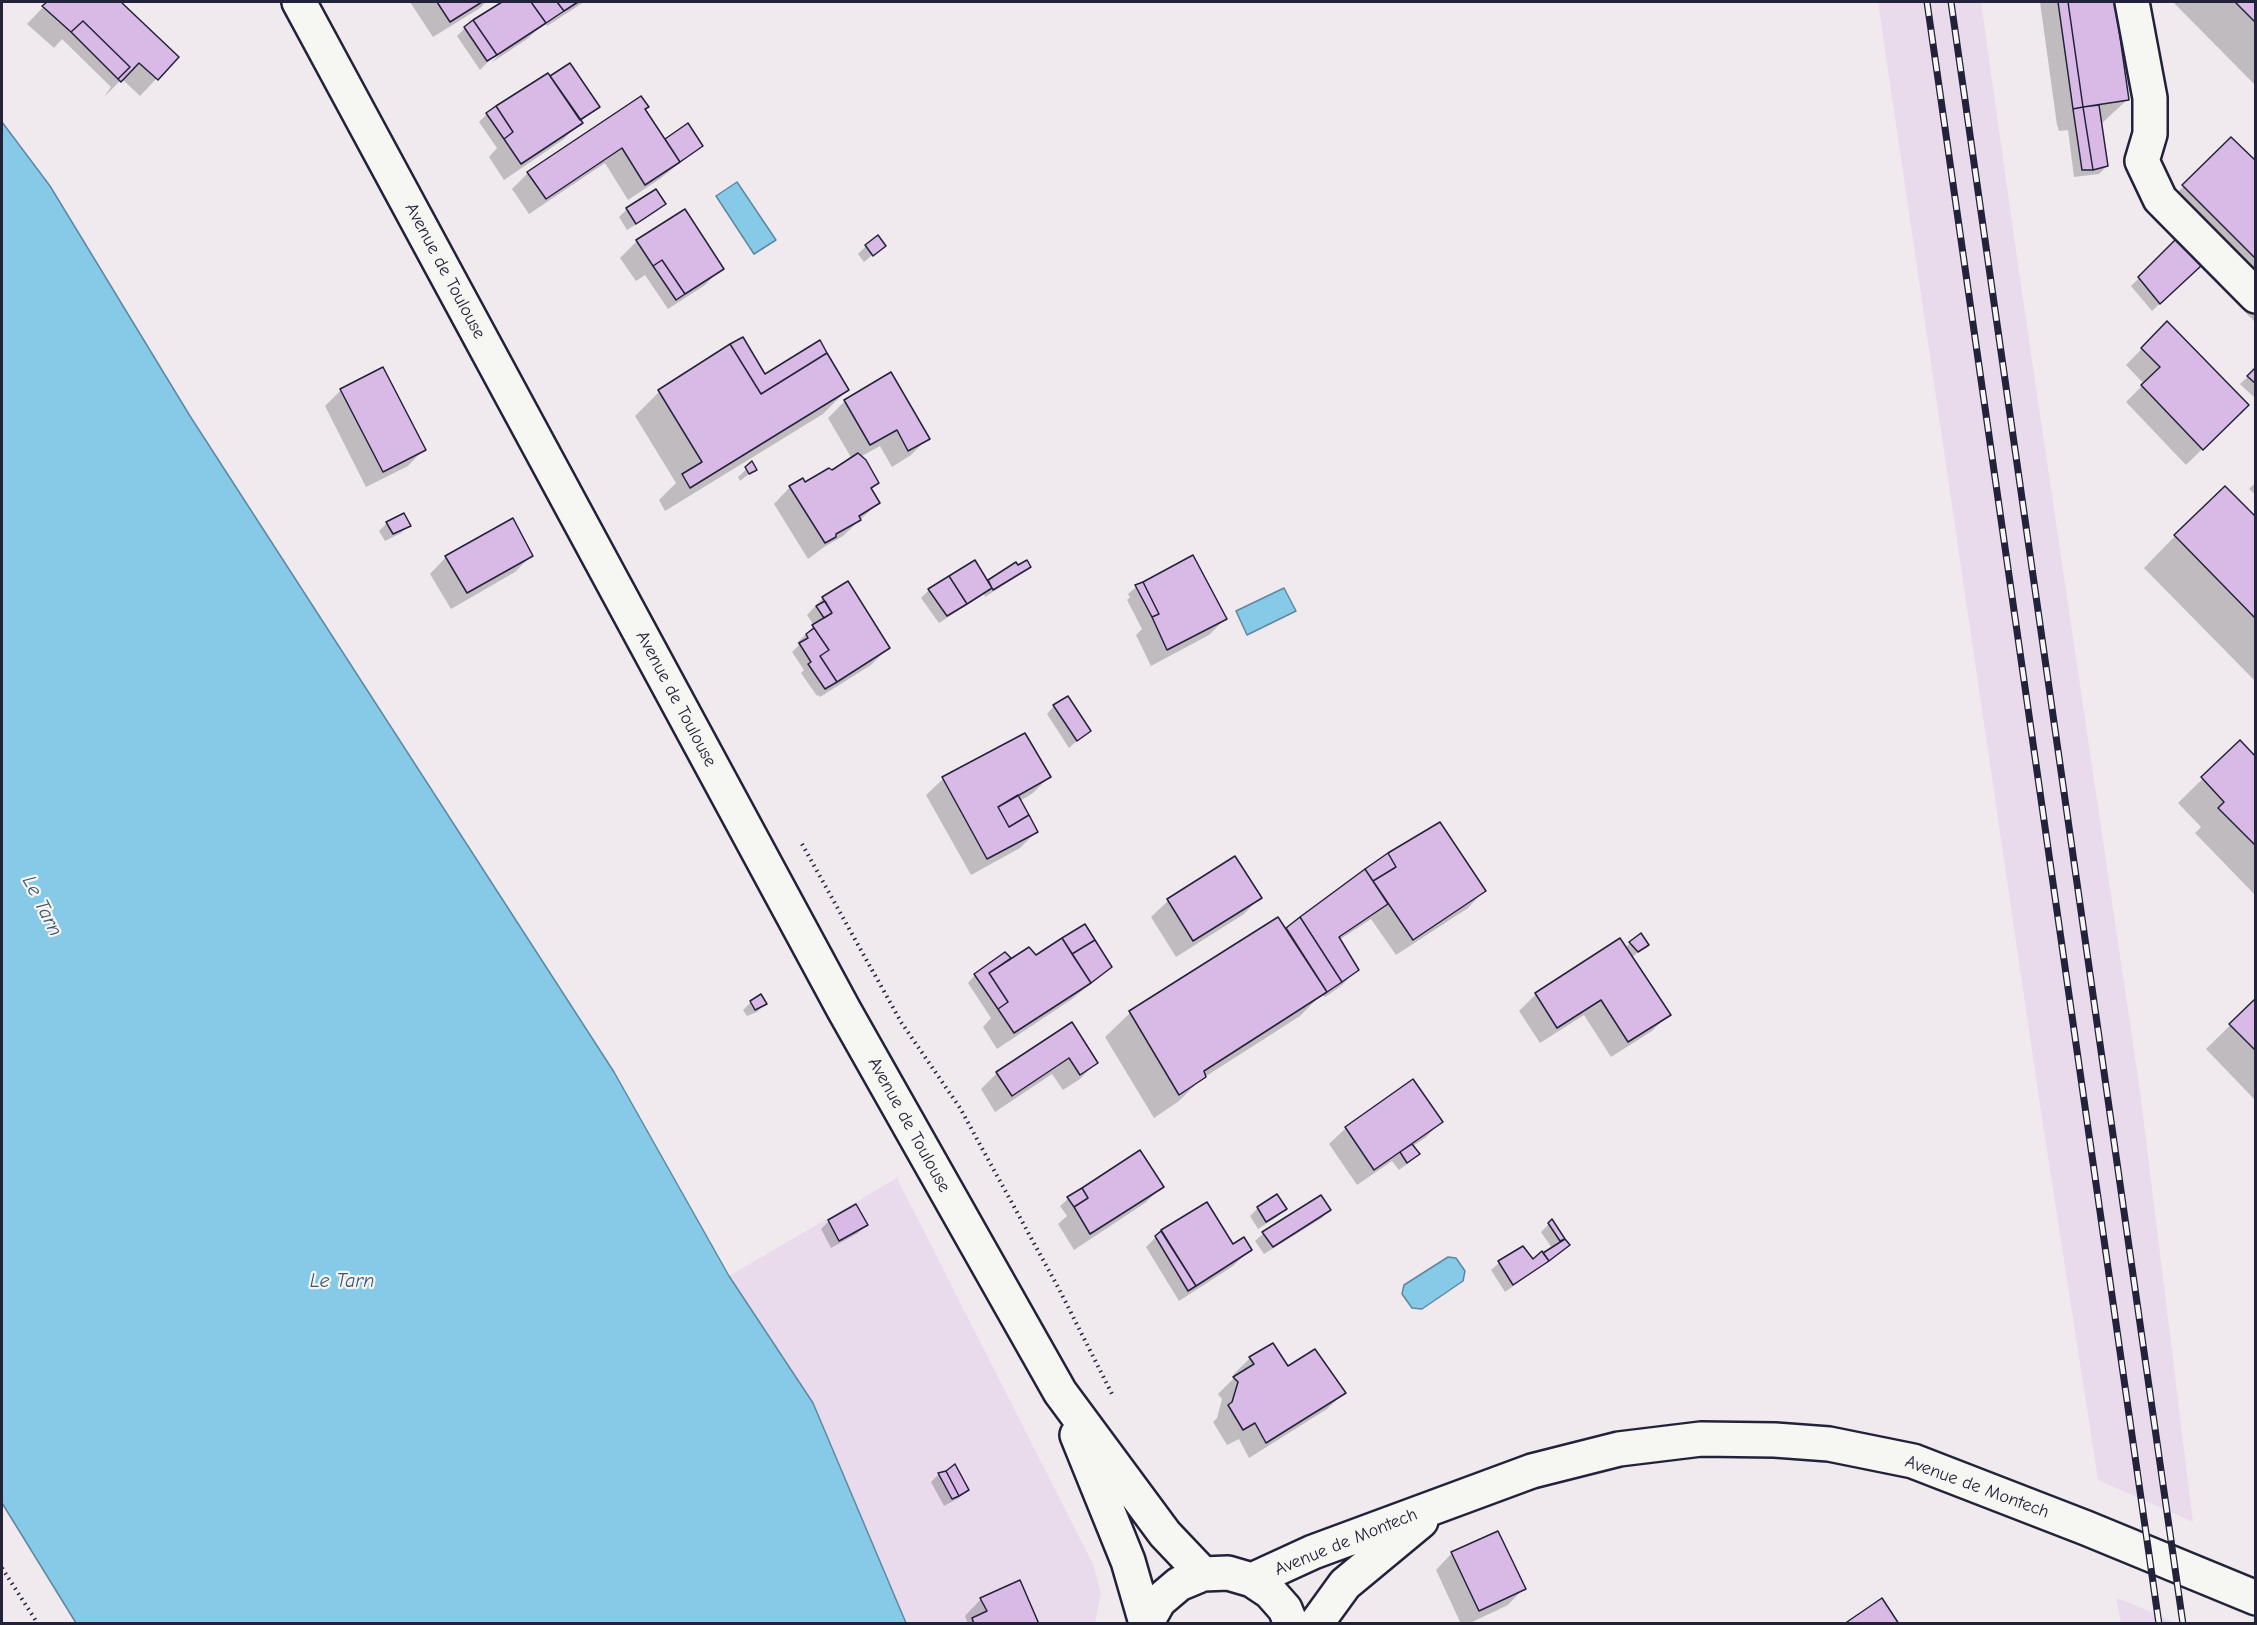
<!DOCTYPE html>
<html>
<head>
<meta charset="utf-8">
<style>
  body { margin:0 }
  #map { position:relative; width:2257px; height:1625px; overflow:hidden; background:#f0eaef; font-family:"Comic Neue",sans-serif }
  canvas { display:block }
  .frame { position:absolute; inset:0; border:3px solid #22223b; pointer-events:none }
</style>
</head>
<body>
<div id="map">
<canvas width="2257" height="1625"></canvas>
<div class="frame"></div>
</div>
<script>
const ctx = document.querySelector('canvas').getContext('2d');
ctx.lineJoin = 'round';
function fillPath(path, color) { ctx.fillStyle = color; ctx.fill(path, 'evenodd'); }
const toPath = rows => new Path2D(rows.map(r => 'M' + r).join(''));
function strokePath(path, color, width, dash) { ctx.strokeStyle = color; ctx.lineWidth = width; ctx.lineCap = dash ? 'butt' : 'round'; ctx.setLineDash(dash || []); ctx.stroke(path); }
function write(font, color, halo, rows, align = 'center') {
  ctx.font = font + ' "Comic Neue",sans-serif'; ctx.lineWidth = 4.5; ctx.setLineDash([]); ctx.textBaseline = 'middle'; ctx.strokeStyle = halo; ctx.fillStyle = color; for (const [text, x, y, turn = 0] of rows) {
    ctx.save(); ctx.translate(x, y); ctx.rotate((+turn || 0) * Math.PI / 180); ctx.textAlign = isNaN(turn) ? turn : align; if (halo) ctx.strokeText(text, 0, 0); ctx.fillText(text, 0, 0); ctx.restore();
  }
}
fillPath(toPath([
  [1878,2,1981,2,2019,272,2140,1091,2193,1522,2098,1480,2040,1105],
  [897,1178,1093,1564,1101,1594,1095,1623,906,1623,813,1403,729,1276],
  [2116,1598,2135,1605,2175,1623,2121,1623]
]), '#e9dbec');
const water = toPath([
  [2,122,50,186,190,416,614,1072,729,1276,813,1403,906,1623,76,1623,2,1503,2,122],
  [737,182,776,240,754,254,716,196,737,182],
  [1284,588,1296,611,1247,635,1236,611,1284,588],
  [1448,1257,1456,1258,1465,1271,1463,1281,1422,1309,1412,1308,1402,1294,1404,1285,1448,1257]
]);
fillPath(water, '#86cae7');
strokePath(water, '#5e87a2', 1.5);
fillPath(toPath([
  [48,2,119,2,177,57,140,96,122,79,104,97,111,87,62,39,54,48,27,24],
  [410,2,486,2,480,8,433,37],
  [504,2,584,2,547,26,546,24,536,31,527,39,491,63,503,51,501,49,480,70,457,36,465,28],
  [2040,2,2114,2,2128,99,2101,124,2107,166,2099,174,2074,177,2068,130,2059,131,2057,125],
  [2173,2,2256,2,2256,86],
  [598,107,580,122,564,139,504,180,489,157,497,148,479,122,487,114],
  [644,110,664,141,687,125,701,146,661,178,628,200,605,163,529,214,512,189,528,173],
  [2231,139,2256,163,2256,323,2199,266,2152,311,2131,286,2176,242,2152,218],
  [664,204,656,212,627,230,619,217,627,209],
  [637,241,722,268,705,285,668,309,645,275,636,281,620,258],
  [884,245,864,262,858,254,866,246],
  [2167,323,2247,405,2186,465,2126,402,2144,384,2126,365],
  [2256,369,2256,399,2240,384],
  [891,374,928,438,911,455,892,467,880,446,860,457,877,483,870,489,878,503,843,536,824,547,808,559,774,504,790,487,805,484,832,472,852,459,828,418,845,401],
  [765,376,847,390,823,414,665,511,659,500,676,483,635,416,659,392],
  [341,390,424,449,408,466,366,487,325,406],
  [752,464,755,469,740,481,738,477],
  [2256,482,2256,495,2249,489],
  [2256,519,2256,682,2144,568,2175,536],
  [387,523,409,525,401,533,385,541,379,531],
  [531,556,515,572,451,609,430,574,446,557],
  [974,562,987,582,1016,564,1018,567,1029,566,1021,574,985,597,984,594,939,623,921,598,929,590],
  [1136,587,1225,619,1209,635,1151,666,1136,635,1142,629,1127,600,1130,597,1128,594],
  [823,598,888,648,871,665,820,697,818,695,817,696,801,673,804,670,792,652,799,645,797,643,814,626,807,615],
  [1054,706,1089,730,1069,748,1047,714],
  [1025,735,1049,777,1033,793,1020,801,1037,831,1020,848,971,875,926,795,943,779],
  [2240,742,2256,759,2256,896,2195,833,2201,827,2178,803],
  [1235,858,1260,897,1244,914,1176,957,1151,917,1168,901],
  [1366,870,1484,891,1468,908,1396,955,1371,919,1339,940,1357,970,1341,986,1325,997,1323,995,1317,999,1300,1016,1200,1080,1179,1101,1154,1118,1105,1037,1130,1013,1278,919,1285,931],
  [1619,940,1625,948,1630,943,1647,945,1631,958,1669,1014,1652,1031,1611,1057,1584,1015,1540,1043,1519,1011,1536,994],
  [1035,956,1111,967,1072,999,997,1049,983,1027,991,1018,968,983,975,975,1009,958,1004,965],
  [2256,1000,2256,1101,2206,1049],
  [751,1002,765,1004,757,1012,747,1016,743,1010],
  [1072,1024,1096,1063,1080,1079,1063,1090,1052,1074,995,1112,981,1089,997,1073],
  [1441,1122,1425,1138,1413,1146,1418,1154,1410,1162,1399,1170,1392,1161,1357,1185,1329,1144,1346,1128],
  [1140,1152,1162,1187,1145,1203,1074,1250,1058,1224,1067,1216,1060,1206,1068,1199],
  [1320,1197,1329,1210,1322,1218,1264,1254,1255,1241,1263,1234],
  [1258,1208,1285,1209,1277,1217,1258,1229,1250,1216],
  [829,1221,866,1225,858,1233,831,1248,821,1229],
  [1552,1221,1568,1245,1560,1253,1505,1292,1491,1270,1499,1263,1523,1248,1532,1261,1552,1248,1541,1232],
  [1162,1231,1233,1246,1250,1250,1233,1266,1179,1301,1146,1247],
  [1272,1345,1288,1368,1344,1393,1327,1409,1249,1458,1239,1439,1227,1445,1213,1422,1217,1418,1222,1399,1218,1394,1235,1377,1233,1375,1250,1358],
  [955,1466,967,1490,959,1498,944,1506,931,1482,939,1474],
  [1452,1553,1524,1588,1508,1605,1468,1624,1461,1624,1436,1570],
  [981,1599,1038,1624,968,1624,965,1616]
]), '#0003');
const building = toPath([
  [47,2,121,2,179,57,158,80,139,63,121,82,118,79,130,67,83,21,71,32,42,6,47,2],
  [437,2,482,2,450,22,437,2],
  [502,2,531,2,546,23,497,55,473,20,502,2],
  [531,2,557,2,564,11,546,23,531,2],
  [557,2,578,2,564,11,557,2],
  [2058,2,2068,2,2083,107,2073,109,2058,2],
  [2068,2,2115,2,2129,100,2083,107,2068,2],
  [2235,2,2256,2,2256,23,2235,2],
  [473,20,497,55,487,61,464,27,473,20],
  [83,21,130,67,118,79,71,32,83,21],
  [570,63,600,107,580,120,550,76,570,63],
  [548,73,583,123,521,164,504,139,513,132,496,106,548,73],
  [641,96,649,107,645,109,680,162,645,185,622,148,546,199,527,172,641,96],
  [2099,105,2108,166,2093,170,2083,107,2099,105],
  [496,106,513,132,504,139,486,113,496,106],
  [2083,107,2093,170,2082,170,2073,109,2083,107],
  [688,123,703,146,680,162,665,139,688,123],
  [2231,137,2256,161,2256,259,2182,185,2231,137],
  [656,189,666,204,636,224,626,208,656,189],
  [685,209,724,269,685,294,662,260,653,266,636,240,685,209],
  [878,235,886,246,873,256,865,245,878,235],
  [2177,238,2202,265,2160,304,2138,277,2177,238],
  [662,260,685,294,676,300,653,266,662,260],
  [2167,321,2249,405,2203,450,2141,385,2160,367,2141,348,2167,321],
  [743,337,765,374,820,340,827,353,761,394,730,344,743,337],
  [730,344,761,394,827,353,849,390,690,488,682,474,702,462,658,390,730,344],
  [383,367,426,450,383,472,340,389,383,367],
  [2256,367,2256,384,2247,376,2256,367],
  [891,372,930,439,908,451,897,430,870,445,844,400,891,372],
  [858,453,866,460,879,483,871,488,880,503,859,516,861,520,836,534,836,537,825,543,789,486,803,478,805,482,829,468,832,470,858,453],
  [752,461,757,470,749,474,745,467,752,461],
  [2225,486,2256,517,2256,619,2174,535,2225,486],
  [404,513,411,526,393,534,386,522,404,513],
  [513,518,533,556,467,593,445,556,513,518],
  [1193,555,1227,619,1167,650,1152,617,1159,614,1143,582,1193,555],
  [975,560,992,588,967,604,949,576,975,560],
  [1027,560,1031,567,993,590,988,580,1016,562,1018,565,1027,560],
  [949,576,967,604,947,616,928,589,949,576],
  [848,581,890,648,837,682,820,656,829,650,812,625,832,613,822,597,848,581],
  [1143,582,1159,614,1152,617,1135,585,1143,582],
  [825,601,832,613,824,618,816,606,825,601],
  [814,628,829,650,820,656,837,682,825,689,808,664,811,662,799,643,808,638,806,634,814,628],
  [1068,696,1091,731,1077,741,1053,705,1068,696],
  [1025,733,1051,777,998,807,1009,827,1029,815,1038,832,987,859,942,777,1025,733],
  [2240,740,2256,757,2256,846,2218,808,2224,802,2201,777,2240,740],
  [1018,795,1029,815,1009,827,998,807,1018,795],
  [1440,822,1486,891,1413,940,1373,881,1396,867,1388,853,1440,822],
  [1388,853,1396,867,1373,881,1365,869,1388,853],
  [1235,856,1262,898,1193,941,1167,899,1235,856],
  [1365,869,1388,904,1339,937,1359,970,1342,982,1300,917,1365,869],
  [1278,917,1327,992,1204,1071,1206,1077,1179,1095,1129,1011,1278,917],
  [1300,917,1342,982,1327,992,1286,928,1300,917],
  [1085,924,1095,940,1072,954,1062,938,1085,924],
  [1641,933,1649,945,1638,952,1629,942,1641,933],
  [1062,938,1091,983,1014,1033,998,1009,1008,1002,989,973,1029,947,1036,955,1062,938],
  [1620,938,1671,1015,1628,1042,1601,1000,1557,1028,1535,993,1620,938],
  [1095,940,1112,967,1091,983,1072,954,1095,940],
  [1005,952,1011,958,989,973,1008,1002,998,1009,974,974,1005,952],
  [761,994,767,1004,755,1010,750,1001,761,994],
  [2256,998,2256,1051,2229,1024,2256,998],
  [1072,1022,1098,1063,1080,1075,1069,1058,1012,1096,996,1072,1072,1022],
  [1413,1079,1443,1122,1374,1170,1345,1127,1413,1079],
  [1412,1144,1420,1154,1407,1163,1400,1152,1412,1144],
  [1140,1150,1164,1187,1090,1234,1074,1207,1088,1198,1082,1188,1140,1150],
  [1082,1188,1088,1198,1074,1207,1067,1197,1082,1188],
  [1277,1194,1287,1209,1266,1222,1257,1207,1277,1194],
  [1321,1195,1331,1210,1273,1247,1262,1232,1321,1195],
  [1207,1202,1233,1244,1244,1237,1252,1250,1196,1286,1161,1230,1207,1202],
  [856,1204,868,1225,839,1241,828,1220,856,1204],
  [1552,1219,1565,1239,1560,1241,1548,1223,1552,1219],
  [1161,1231,1196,1286,1188,1291,1155,1236,1161,1231],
  [1565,1239,1570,1245,1549,1261,1543,1253,1565,1239],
  [1523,1246,1533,1259,1542,1251,1549,1261,1513,1285,1498,1261,1523,1246],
  [1273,1343,1288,1366,1315,1349,1346,1393,1266,1443,1255,1423,1243,1430,1228,1405,1232,1402,1238,1382,1233,1377,1254,1364,1249,1357,1273,1343],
  [955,1464,969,1490,959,1496,946,1471,955,1464],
  [946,1471,959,1496,952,1499,938,1473,946,1471],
  [1498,1531,1526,1589,1479,1611,1451,1552,1498,1531],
  [1020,1580,1039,1624,974,1624,972,1618,987,1611,980,1598,1020,1580],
  [1882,1598,1899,1624,1844,1624,1882,1598]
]);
fillPath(building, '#d9b9e5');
strokePath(building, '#22223b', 1.5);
const minor = toPath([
  [2132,2,2150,98,2150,134,2142,161,2160,199,2256,296]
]);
const major = toPath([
  [299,2,844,1010,1060,1392,1165,1534,1203,1574],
  [1077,1435,1128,1561,1146,1623],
  [1252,1580,1313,1552,1532,1471,1619,1449,1701,1439,1775,1440,1829,1444,1913,1461,2086,1528,2256,1598],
  [1146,1624,1159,1601,1179,1584,1203,1574,1228,1573,1252,1580,1270,1592,1285,1609,1291,1624],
  [1316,1624,1345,1584,1421,1521]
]);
strokePath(minor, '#22223b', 38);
strokePath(major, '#22223b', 38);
strokePath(toPath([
  [802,844,901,1022,960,1108,1059,1289,1112,1394],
  [2,1568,38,1624]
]), '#22223b', 4, [1.5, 4.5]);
strokePath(minor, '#f6f6f2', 33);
strokePath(major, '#f6f6f2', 33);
const rail = toPath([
  [1927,2,2159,1624],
  [1951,2,2183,1624]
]);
strokePath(rail, '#22223b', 7);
strokePath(rail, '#f6f6f2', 4.5, [14]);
write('18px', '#22223b', '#f6f6f2', [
  ["Avenue de Toulouse",445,271,62],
  ["Avenue de Toulouse",676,699,62],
  ["Avenue de Toulouse",909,1125,61],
  ["Avenue de Montech",1977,1487,20],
  ["Avenue de Montech",1346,1542,-22]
]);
write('italic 20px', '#40546f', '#f6f6f2', [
  ["Le Tarn",42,906,63],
  ["Le Tarn",342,1281]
]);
</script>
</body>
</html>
